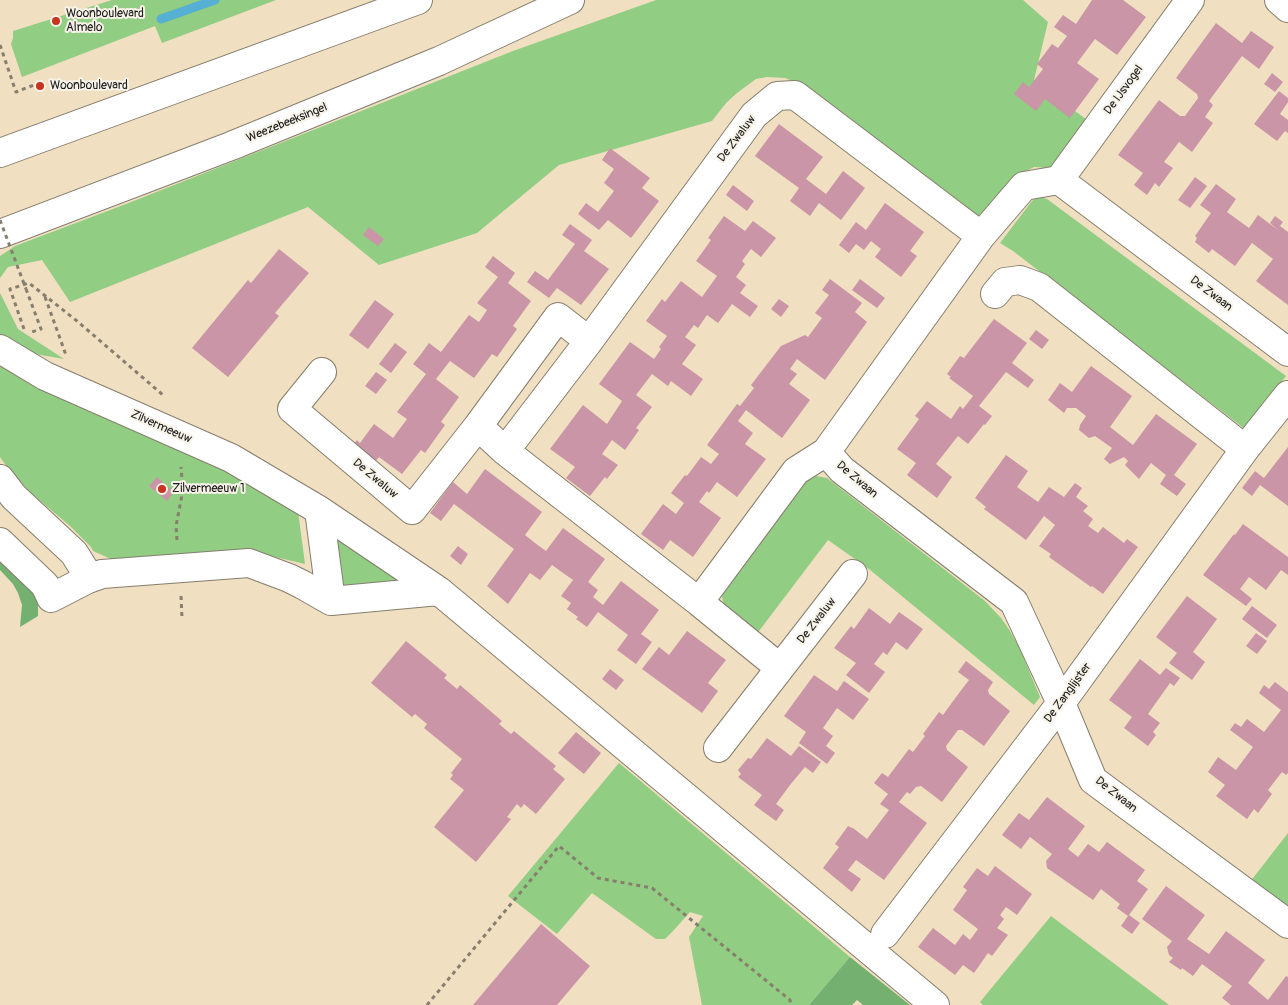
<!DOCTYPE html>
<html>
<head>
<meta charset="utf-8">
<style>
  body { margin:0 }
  canvas { display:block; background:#f0dfc0 }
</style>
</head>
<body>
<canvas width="1288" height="1005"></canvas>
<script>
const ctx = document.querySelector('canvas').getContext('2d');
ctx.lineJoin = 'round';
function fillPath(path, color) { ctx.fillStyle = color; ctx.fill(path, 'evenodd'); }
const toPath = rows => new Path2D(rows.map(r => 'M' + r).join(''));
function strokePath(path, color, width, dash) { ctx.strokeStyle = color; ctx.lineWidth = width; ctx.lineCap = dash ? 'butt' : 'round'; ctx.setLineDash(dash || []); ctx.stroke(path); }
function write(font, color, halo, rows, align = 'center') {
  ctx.font = font + ' Pangolin,sans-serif'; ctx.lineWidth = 4; ctx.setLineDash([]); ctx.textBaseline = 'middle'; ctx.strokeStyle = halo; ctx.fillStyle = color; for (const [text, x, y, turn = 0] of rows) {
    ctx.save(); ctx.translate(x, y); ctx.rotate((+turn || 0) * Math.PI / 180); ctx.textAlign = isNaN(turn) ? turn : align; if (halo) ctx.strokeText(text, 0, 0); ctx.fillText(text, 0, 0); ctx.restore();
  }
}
fillPath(toPath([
  [112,0,276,0,162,43,155,26,22,77,11,44,13,38,13,31],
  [656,0,1023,0,1048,22,1034,80,1087,120,1050,168,1034,167,1022,173,979,224,795,82,785,78,767,77,756,79,737,93,726,103,712,121,559,165,477,233,379,265,308,207,70,302,42,260,8,267,0,278,0,256,15,246,126,204,513,51],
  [1038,196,1047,199,1286,376,1245,429,1013,251,1000,243,1032,201],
  [0,293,18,329,64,359,18,351,0,334],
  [0,362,191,452,258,488,298,511,305,564,258,553,130,559,111,559,93,551,91,547,70,526,31,493,7,467,0,457],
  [816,476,827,478,985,601,1001,618,1010,631,1019,647,1040,697,1034,705,869,569,828,540,756,635,725,609,722,597,727,580,805,481],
  [334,537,409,585,340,596],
  [619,763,850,957,809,1005,702,1005,689,937,703,916,690,912,673,931,665,939,656,939,592,893,557,934,508,896],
  [1288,833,1288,910,1250,882],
  [1051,916,1169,1005,983,1005,980,1002]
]), '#91cd82');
fillPath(toPath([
  [0,559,34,593,38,601,38,616,20,627,22,605,18,593,13,584,0,570],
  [850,957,910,1005,863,1005,857,1000,852,1005,809,1005]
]), '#74b070');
strokePath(toPath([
  [161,19,215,0]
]), '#55b0d3', 9);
fillPath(toPath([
  [1092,0,1123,0,1146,17,1117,55,1095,39,1077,63,1099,79,1070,118,1045,99,1036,111,1014,94,1023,82,1029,87,1043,69,1037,64,1052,44,1058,48,1067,36,1054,27,1063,15,1076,24],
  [1216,23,1242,43,1251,31,1274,47,1259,69,1242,56,1209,101,1213,105,1205,117,1213,123,1192,152,1179,142,1164,162,1173,168,1159,187,1155,183,1147,195,1134,185,1143,173,1118,155,1159,100,1180,116,1185,116,1198,98,1197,94,1176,78],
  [1272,73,1283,82,1275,92,1264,84],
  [1279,91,1288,98,1288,102,1280,114,1288,120,1288,133,1285,131,1277,141,1254,124],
  [779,124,823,157,806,179,826,194,843,171,865,188,841,220,819,203,810,216,790,201,799,188,755,156],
  [610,148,650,178,642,188,659,201,631,238,608,220,599,230,578,214,586,203,598,212,614,191,604,183,614,169,602,160],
  [1195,177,1207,186,1190,208,1178,200],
  [1216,184,1236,199,1227,212,1249,228,1258,215,1278,230,1270,223,1275,216,1283,222,1280,226,1288,232,1288,305,1256,281,1273,259,1252,243,1235,266,1212,249,1209,253,1195,242,1197,238,1195,236,1211,213,1200,205],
  [733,185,754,201,747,211,726,195],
  [885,203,924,232,910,251,917,256,901,277,875,257,881,249,871,241,864,250,856,244,849,253,839,245,856,222,866,230],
  [724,216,745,231,753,221,776,238,761,257,751,249,742,261,745,264,736,277,746,285,740,293,758,306,750,317,732,304,718,323,707,315,698,328,694,325,685,337,696,345,682,364,703,379,691,396,671,381,668,386,652,374,636,395,652,407,636,428,639,430,625,450,612,440,602,454,618,465,607,479,605,477,590,496,566,478,575,467,550,449,583,405,607,424,622,401,599,384,630,342,654,359,661,349,659,347,667,336,646,321,662,299,665,302,681,281,702,297,717,276,696,261,711,240,708,238],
  [570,224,592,240,584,251,609,269,581,305,557,288,549,298,527,282,535,271,548,280,575,244,562,235],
  [369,227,384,239,378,246,363,235],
  [279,249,309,273,275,313,279,316,228,377,192,348,248,280,251,283],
  [493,256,515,273,508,283,531,301,513,326,517,329,497,357,492,354,474,378,450,361,436,379,459,397,441,422,445,425,425,453,421,450,402,474,379,457,370,468,349,450,357,440,360,443,374,424,393,438,407,419,397,412,426,374,413,364,421,354,429,343,441,352,469,315,479,322,487,310,477,303,498,277,485,267],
  [830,279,862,303,855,312,867,322,825,380,797,359,790,369,797,374,789,384,810,400,782,438,746,410,738,421,753,433,745,444,766,459,737,497,717,482,709,493,707,491,699,502,721,518,693,557,670,540,663,550,641,534,663,504,676,514,684,503,671,493,685,475,687,476,701,457,711,464,719,454,707,445,737,404,740,406,754,388,751,385,781,346,805,335,808,337,822,318,815,313,829,295,822,290],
  [860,279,885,298,877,308,852,290],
  [779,299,789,306,781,317,771,309],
  [375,300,394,314,368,349,349,335],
  [994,319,1027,343,1012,363,1034,380,1028,388,1006,372,979,406,992,416,985,425,984,424,968,444,958,436,936,464,952,477,937,498,907,475,916,463,897,449,919,419,915,416,927,401,951,419,960,406,963,409,973,396,949,378,951,377,947,374,960,356,964,358],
  [1036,330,1049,340,1042,349,1029,339],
  [395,343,407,352,391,373,379,364],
  [1091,366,1132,396,1110,427,1133,445,1156,414,1197,444,1174,475,1186,484,1177,496,1160,484,1166,475,1151,463,1139,479,1125,465,1128,461,1124,457,1110,464,1104,459,1112,448,1095,436,1089,438,1079,430,1080,425,1086,416,1076,408,1067,408,1064,413,1048,400,1060,383,1072,392],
  [376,372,387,380,376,394,365,386],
  [1288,447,1288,506,1260,485,1252,496,1242,488,1255,471,1264,478],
  [1006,455,1028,471,1017,487,1038,502,1049,487,1064,497,1075,483,1082,488,1076,497,1088,506,1083,511,1093,519,1088,526,1098,533,1103,527,1124,543,1127,539,1138,547,1103,594,1092,586,1091,587,1049,557,1051,554,1039,546,1055,525,1044,516,1026,540,984,509,986,507,975,498],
  [485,469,542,512,525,535,535,543,546,551,563,528,605,559,588,582,598,590,593,597,603,605,621,581,659,610,641,634,652,642,636,664,617,650,628,635,598,612,587,627,576,619,578,617,567,609,571,603,561,596,573,580,552,565,540,580,530,573,508,604,487,586,514,549,454,504,441,521,430,513,453,482,467,494],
  [157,477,174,492,167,501,149,486],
  [1243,524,1288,557,1288,575,1281,570,1266,590,1249,577,1240,589,1252,599,1246,606,1203,575,1234,534,1235,535],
  [458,546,468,554,461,565,450,556],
  [1187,596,1217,619,1193,652,1205,662,1192,680,1169,663,1177,653,1156,637],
  [1252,606,1277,625,1267,638,1242,619],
  [869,608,890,624,899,612,923,629,907,650,896,642,887,655,883,652,874,664,885,672,869,693,846,675,856,663,834,648,851,626,854,629],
  [687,631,726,660,708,683,718,691,702,713,642,669,659,647,669,655],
  [1256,633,1267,641,1257,654,1246,646],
  [406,641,447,675,444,678,457,689,460,685,502,721,499,724,511,734,514,731,556,766,553,769,565,779,536,814,524,804,521,808,517,804,507,817,511,819,476,862,434,827,464,790,450,779,453,775,451,773,462,759,424,728,427,724,415,714,412,717,371,683],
  [1140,659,1160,675,1166,668,1180,678,1174,686,1170,683,1148,714,1160,723,1153,732,1156,735,1148,746,1124,728,1132,717,1109,700],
  [966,661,993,682,988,690,989,694,1010,711,984,746,962,730,958,730,946,746,947,750,968,767,942,802,921,786,916,787,910,794,907,792,899,802,927,823,884,880,856,860,848,870,861,879,852,892,823,868,839,847,835,844,848,826,852,828,853,828,867,839,889,810,880,804,888,794,874,783,882,773,888,777,909,749,913,752,925,736,923,734,939,712,943,715,956,697,969,680,958,672],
  [610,669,624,680,616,690,602,679],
  [814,675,837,691,844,681,869,699,853,720,837,708,823,728,833,736,826,746,835,753,827,764,799,743,806,732,784,716],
  [1275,682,1288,692,1288,773,1286,775,1282,772,1268,790,1272,794,1258,813,1254,809,1247,819,1216,796,1225,785,1208,772,1218,757,1236,770,1253,747,1230,730,1235,723,1241,727,1247,719,1264,732,1281,710,1259,693,1264,685,1269,689],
  [576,732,601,753,584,774,558,753],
  [767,738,791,756,799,746,821,762,813,773,805,767,790,785,776,804,784,810,776,821,754,805,762,795,738,777,741,774,738,770,748,758,751,759],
  [1047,797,1085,826,1068,849,1078,857,1088,844,1099,852,1107,842,1145,870,1137,881,1148,889,1129,915,1140,923,1132,934,1121,926,1128,916,1117,908,1120,904,1101,889,1093,900,1047,868,1046,861,1052,854,1030,837,1021,849,1002,835,1019,813,1029,820],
  [995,866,1032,894,1017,915,1006,907,1000,915,1004,919,997,928,1008,935,992,956,988,953,974,973,963,965,955,975,918,947,933,928,955,945,963,934,970,940,978,929,953,910,967,890,963,887,977,868,988,876],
  [1166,886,1205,915,1187,939,1209,954,1226,931,1265,960,1248,983,1268,1000,1286,976,1288,977,1288,1005,1231,1005,1222,998,1232,986,1202,964,1193,976,1182,968,1181,970,1169,962,1173,958,1169,955,1167,947,1172,941,1142,919],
  [541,924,590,966,557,1005,473,1005]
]), '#ca95a7');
const minor = toPath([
  [1279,0,1288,8],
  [1059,180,1190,0],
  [995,294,1005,282,1020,280,1039,287,1245,449],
  [0,349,45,376,231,458,319,510,439,591,935,1005],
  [1288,352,1059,180,1024,186,981,236,826,452,842,470,1014,602,1061,703,1093,780,1288,924],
  [322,372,292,409,412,510,478,426,505,451,699,602,780,668],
  [478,426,558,317,589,341],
  [505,451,589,341,754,115,777,96,795,95,981,236],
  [0,479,14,497,74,553,84,569,88,579],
  [319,510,331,601],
  [0,542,45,585,51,598,88,579,102,574,249,563,289,578,303,585,331,601,439,591],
  [699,602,796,471,826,452],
  [718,748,853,574],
  [885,934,1061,703,1245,449,1288,395]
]);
const major = toPath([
  [0,153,418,0],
  [0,234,231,146,439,61,570,0]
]);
strokePath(minor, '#867e6e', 30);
strokePath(major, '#867e6e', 30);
strokePath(toPath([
  [0,45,16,92,39,83],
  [26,289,41,329,29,333],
  [45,297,66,355],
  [24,329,10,289,29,283,77,321,163,395],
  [177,540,176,526,183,490,181,467],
  [181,596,182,618],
  [427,1005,559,846,598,878,652,888,790,1000,791,1005]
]), '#867e6e', 3, [4, 4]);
strokePath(minor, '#fff', 28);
strokePath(major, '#fff', 28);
strokePath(toPath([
  [0,220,26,289]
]), '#867e6e', 3, [4, 4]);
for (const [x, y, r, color] of [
  [56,21,5,"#c8321e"],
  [40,86,5,"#c8321e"],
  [162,489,5,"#c8321e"]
]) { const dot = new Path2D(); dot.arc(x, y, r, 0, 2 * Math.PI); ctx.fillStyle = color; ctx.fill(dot); strokePath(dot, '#f7f3e8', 2); }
write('12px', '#1c1c1c', '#f7f3e8', [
  ["Woonboulevard",66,14],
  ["Almelo",66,28],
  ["Woonboulevard",50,86],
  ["Zilvermeeuw 1",172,489]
], 'left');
write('12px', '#1c1c1c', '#f7f3e8', [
  ["De IJsvogel",1124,90,-54],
  ["Weezebeeksingel",287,123,-22],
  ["De Zwaluw",737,139,-53],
  ["De Zwaan",1211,294,37],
  ["Zilvermeeuw",161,427,24],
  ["De Zwaluw",375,479,40],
  ["De Zwaan",857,480,40],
  ["De Zwaluw",817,621,-52],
  ["De Zanglijster",1068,693,-54],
  ["De Zwaan",1116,795,38]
]);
</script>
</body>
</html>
